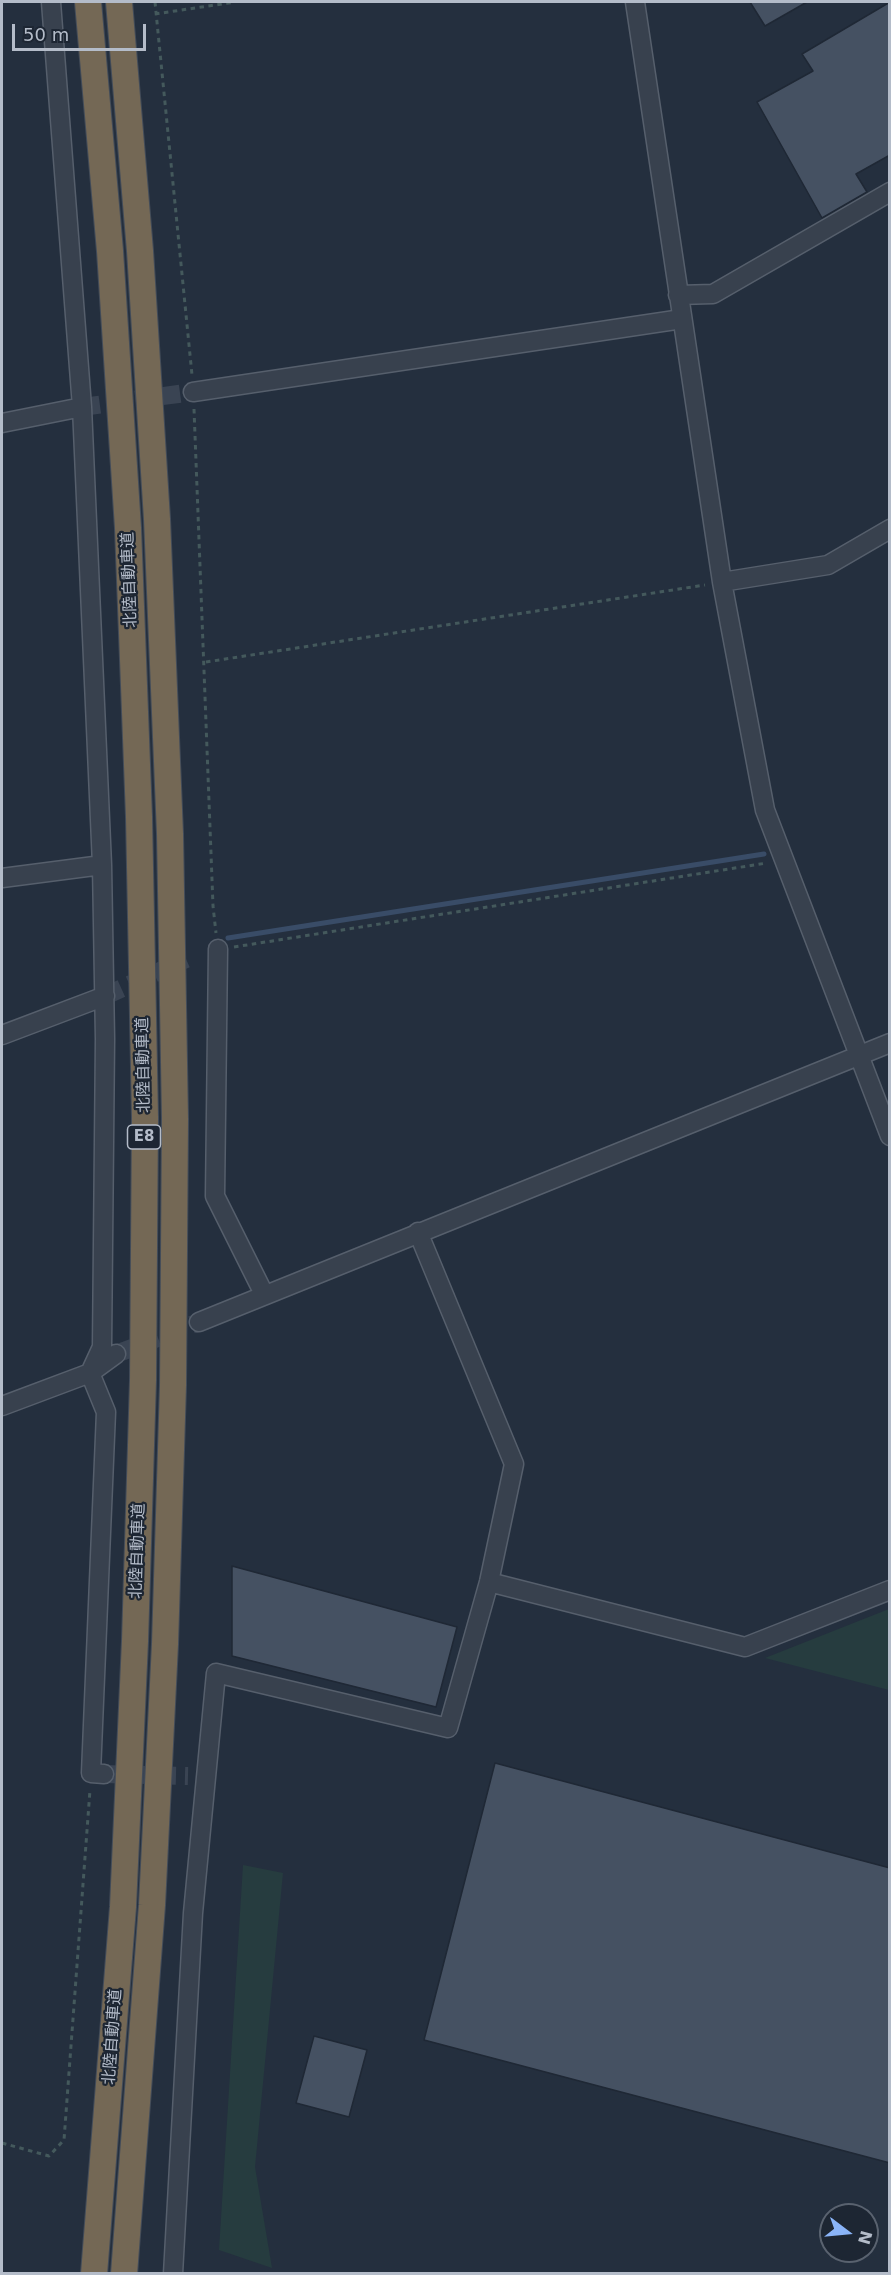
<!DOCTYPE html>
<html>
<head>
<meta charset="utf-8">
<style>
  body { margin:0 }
  #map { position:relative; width:891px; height:2275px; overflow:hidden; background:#242f3e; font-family:"DejaVu Sans",sans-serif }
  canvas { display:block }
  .frame { position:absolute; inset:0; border:3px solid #b4bcc9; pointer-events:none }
  .north { position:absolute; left:819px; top:2203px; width:60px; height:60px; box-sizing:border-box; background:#1d2633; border:2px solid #59626f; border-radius:50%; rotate:106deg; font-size:16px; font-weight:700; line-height:24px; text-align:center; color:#b4bcc9 }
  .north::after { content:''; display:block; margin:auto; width:21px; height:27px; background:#8ab4f8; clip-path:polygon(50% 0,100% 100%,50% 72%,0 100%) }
  .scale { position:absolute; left:12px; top:24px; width:134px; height:27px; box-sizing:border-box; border:3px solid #b4bcc9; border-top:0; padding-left:8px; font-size:18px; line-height:21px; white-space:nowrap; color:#b4bcc9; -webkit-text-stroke:4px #1d2633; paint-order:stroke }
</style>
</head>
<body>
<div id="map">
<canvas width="891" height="2275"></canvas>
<div class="frame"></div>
<div class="north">N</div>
<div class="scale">50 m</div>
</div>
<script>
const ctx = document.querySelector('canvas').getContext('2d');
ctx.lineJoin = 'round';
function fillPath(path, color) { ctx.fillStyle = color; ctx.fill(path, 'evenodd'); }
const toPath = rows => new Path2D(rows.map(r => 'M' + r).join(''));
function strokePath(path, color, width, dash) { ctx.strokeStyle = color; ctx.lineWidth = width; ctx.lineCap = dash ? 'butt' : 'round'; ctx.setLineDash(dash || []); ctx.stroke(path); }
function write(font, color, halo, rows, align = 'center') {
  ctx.font = font + ' "DejaVu Sans","Noto Sans JP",sans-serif'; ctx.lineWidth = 4.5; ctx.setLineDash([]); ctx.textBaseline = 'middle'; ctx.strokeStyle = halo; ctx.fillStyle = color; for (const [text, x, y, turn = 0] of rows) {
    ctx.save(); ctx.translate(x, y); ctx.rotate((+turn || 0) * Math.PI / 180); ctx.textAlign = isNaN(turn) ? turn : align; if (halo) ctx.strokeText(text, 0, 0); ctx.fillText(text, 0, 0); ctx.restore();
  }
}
fillPath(toPath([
  [889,1609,889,1690,765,1658],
  [243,1865,283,1873,255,2167,272,2268,219,2250]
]), '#263c3f');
strokePath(toPath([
  [228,938,764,854]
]), '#394c67', 5);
const building = toPath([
  [750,2,807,2,765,26,750,2],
  [890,2,890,155,856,174,867,192,822,218,757,102,813,71,802,54,890,2],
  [232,1566,457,1627,436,1707,232,1656,232,1566],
  [495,1763,890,1868,890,2163,424,2040,495,1763],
  [314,2036,367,2050,349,2117,296,2103,314,2036]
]);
fillPath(building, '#455162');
strokePath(building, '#1f2835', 1.5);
strokePath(toPath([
  [82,407,193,392],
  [105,996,186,959],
  [116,1354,199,1322],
  [104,1774,188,1776]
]), '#3a4453', 18, [18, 9]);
const minor = toPath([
  [51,2,82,407,102,865,105,1039,102,1347,90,1373,106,1412,91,1773,104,1774],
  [635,2,722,582,765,810,890,1136],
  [678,295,713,294,890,192],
  [193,392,682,319],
  [2,423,82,407],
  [722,582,828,565,890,529],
  [2,878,102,865],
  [218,949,215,1196,264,1294],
  [2,1035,105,996],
  [199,1322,890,1043],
  [2,1406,90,1373,116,1354],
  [489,1582,745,1647,890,1590],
  [173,2274,193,1913,216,1673,448,1728,489,1582,514,1464,418,1232]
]);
const highway = toPath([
  [88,2,110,251,128,528,139,817,145,1117,143,1380,135,1641,123,1907,94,2274],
  [119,2,140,251,157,519,170,834,175,1119,173,1385,165,1644,152,1905,124,2274]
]);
strokePath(minor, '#565f6c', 21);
strokePath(highway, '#434c59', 28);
strokePath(toPath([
  [155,2,192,375],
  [155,14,235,2],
  [194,409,213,906,216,933],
  [206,662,705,585],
  [234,947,767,863],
  [2,2143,49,2156,64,2140,90,1790]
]), '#44595c', 3, [4.5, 4.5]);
strokePath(minor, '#38414e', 18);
strokePath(highway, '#746855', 26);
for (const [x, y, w] of [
  [144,1137,33]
]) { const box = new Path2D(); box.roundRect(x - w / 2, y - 12, w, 24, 4.5); ctx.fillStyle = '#1d2633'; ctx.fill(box); strokePath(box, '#b4bcc9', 1.5); }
write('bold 15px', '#b4bcc9', null, [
  ["E8",144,1137]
]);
write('16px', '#b4bcc9', '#1d2633', [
  ["北陸自動車道",130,580,-92],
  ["北陸自動車道",144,1065,-91],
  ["北陸自動車道",138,1551,-88],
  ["北陸自動車道",113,2037,-86]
]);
</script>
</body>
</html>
